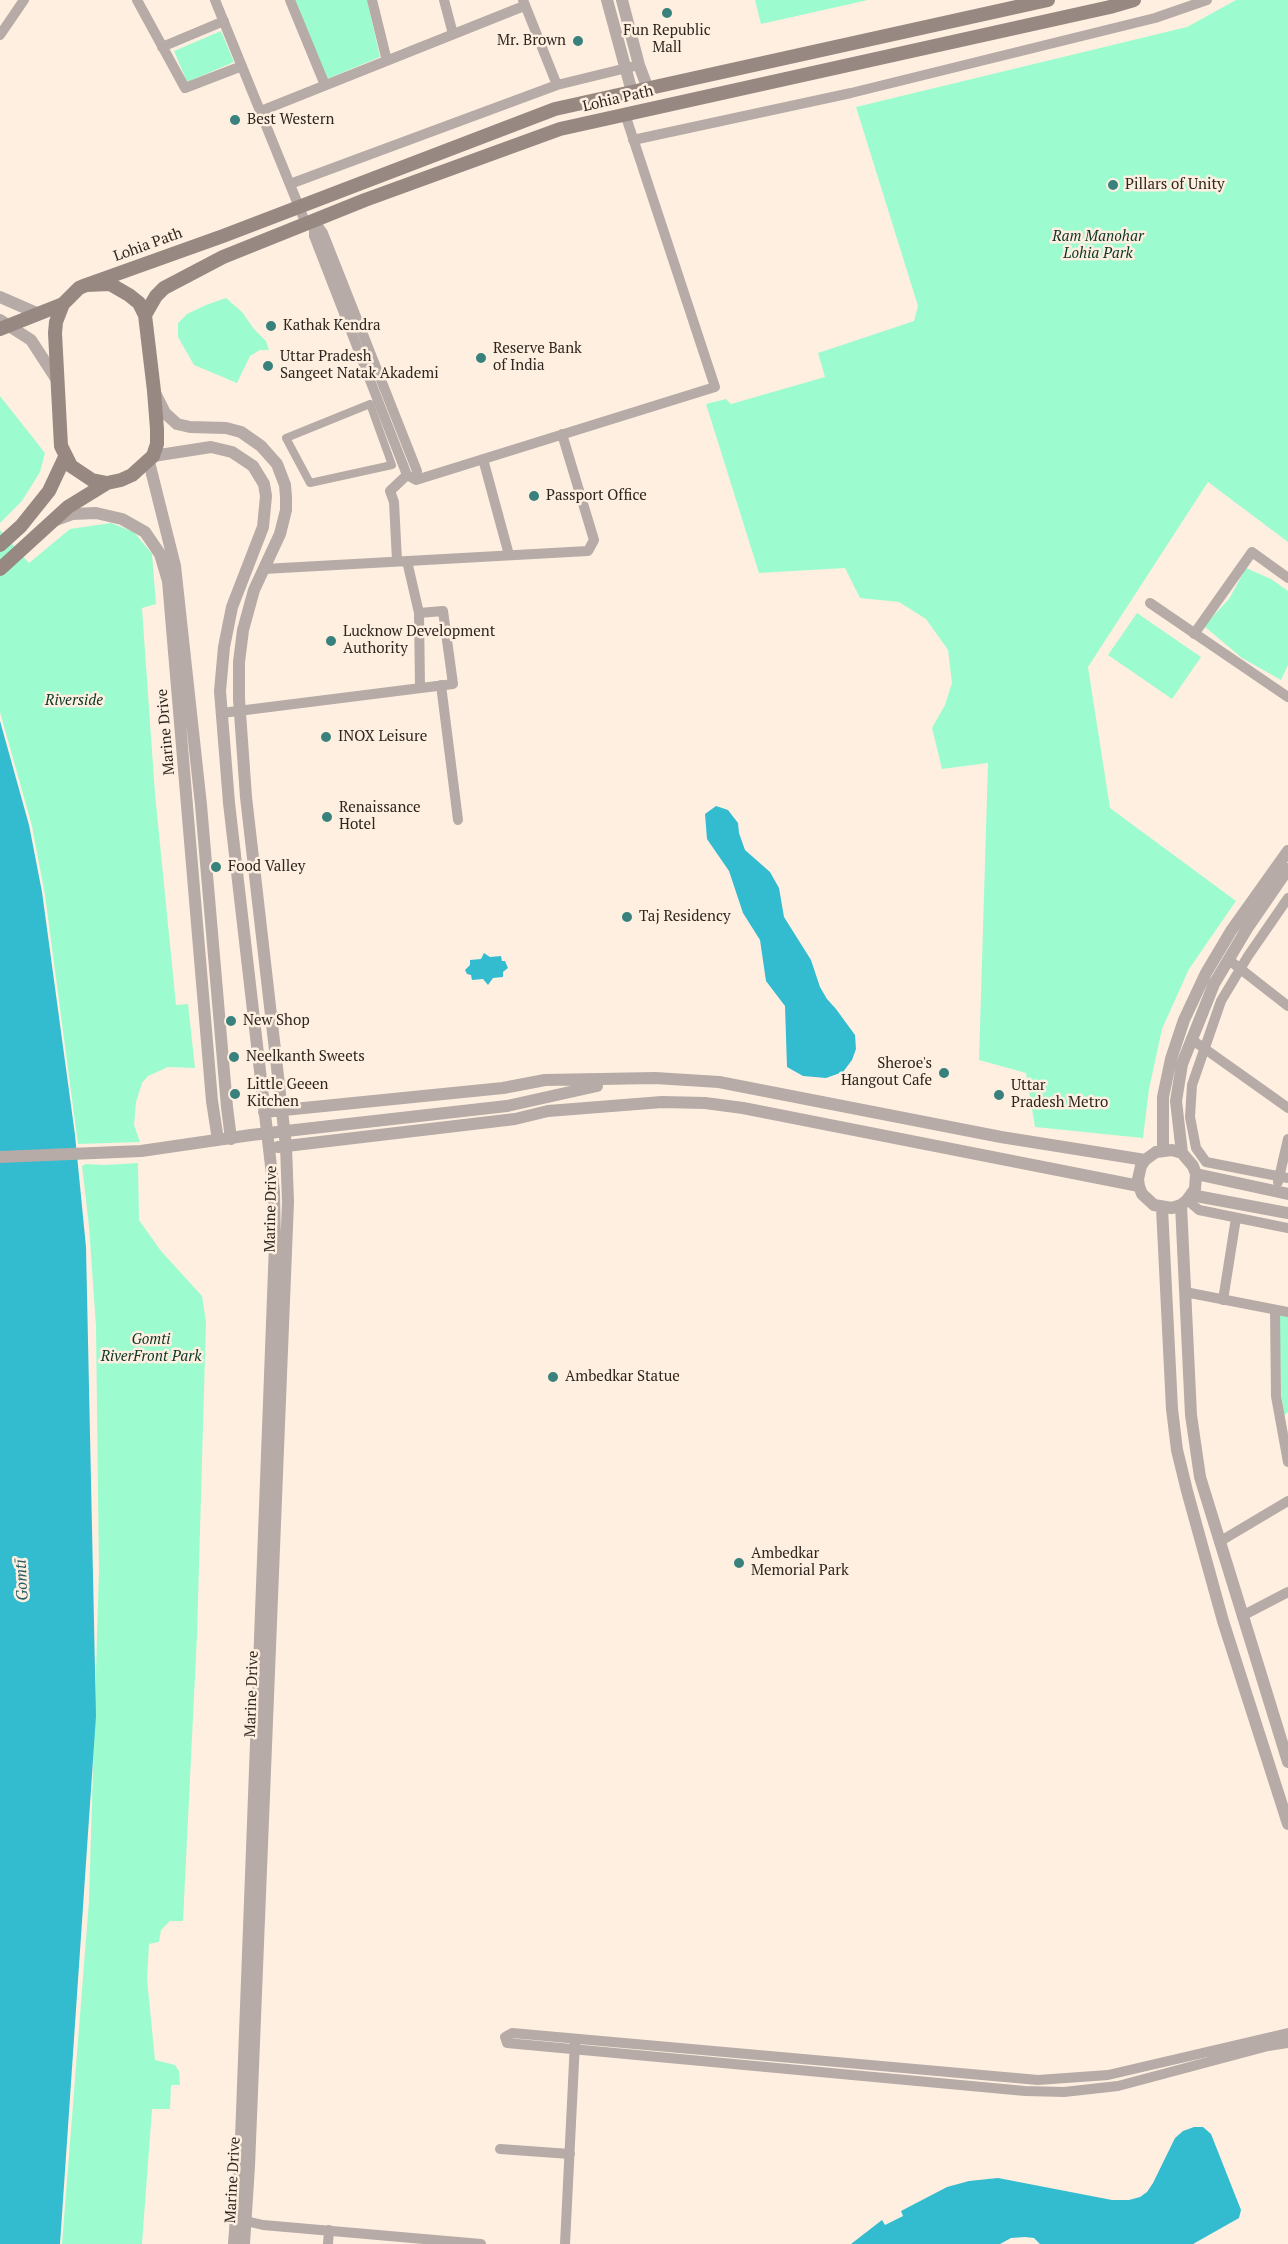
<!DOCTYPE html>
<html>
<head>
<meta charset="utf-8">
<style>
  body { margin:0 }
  canvas { display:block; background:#feefe0 }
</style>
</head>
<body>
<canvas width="1288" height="2244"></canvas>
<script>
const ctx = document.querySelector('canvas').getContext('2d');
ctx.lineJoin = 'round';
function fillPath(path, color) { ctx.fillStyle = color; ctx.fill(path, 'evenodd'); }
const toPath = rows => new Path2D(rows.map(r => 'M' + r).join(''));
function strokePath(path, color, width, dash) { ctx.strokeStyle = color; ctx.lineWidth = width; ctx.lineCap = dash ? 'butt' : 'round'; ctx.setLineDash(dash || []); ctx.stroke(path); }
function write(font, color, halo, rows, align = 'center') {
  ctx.font = font + ' "PT Serif",serif'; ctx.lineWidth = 5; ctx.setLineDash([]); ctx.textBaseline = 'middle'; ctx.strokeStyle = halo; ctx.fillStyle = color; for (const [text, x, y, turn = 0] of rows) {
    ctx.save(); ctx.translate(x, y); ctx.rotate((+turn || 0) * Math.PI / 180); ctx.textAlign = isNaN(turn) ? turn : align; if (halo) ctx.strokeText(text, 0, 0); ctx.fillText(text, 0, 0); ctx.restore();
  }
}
fillPath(toPath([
  [295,0,367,0,380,57,327,79],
  [755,0,868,0,761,24],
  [1236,0,1288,0,1288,542,1208,482,1088,667,1110,808,1236,901,1189,969,1162,1029,1149,1089,1143,1138,1035,1127,1026,1073,979,1060,988,763,942,769,932,728,945,705,952,683,948,650,926,619,899,602,860,598,845,568,759,573,706,404,726,399,731,404,825,377,818,353,914,321,918,306,856,107,1187,27],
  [221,31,234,62,187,82,174,51],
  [226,298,242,312,254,329,266,341,269,350,260,350,250,356,237,383,194,365,178,337,178,323,187,314,206,305],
  [0,396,45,453,40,472,22,501,0,523],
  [111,523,134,532,152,554,156,604,142,608,155,794,176,1005,188,1004,195,1068,168,1067,148,1076,142,1083,136,1102,134,1125,140,1142,78,1144,45,895,32,826,0,712,0,530,29,563,70,529],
  [1246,568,1271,579,1288,591,1288,665,1281,680,1242,658,1204,626,1229,599],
  [1137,613,1201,657,1172,699,1108,655],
  [138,1163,139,1220,161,1251,202,1296,206,1322,197,1635,183,1921,170,1921,161,1930,159,1942,149,1944,147,1979,155,2060,175,2065,179,2071,180,2085,171,2085,170,2109,152,2109,142,2244,62,2244,89,1901,99,1571,96,1327,89,1226,82,1166,86,1164,105,1165],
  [1279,1315,1288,1317,1288,1412,1284,1415,1281,1392]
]), '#9dfccf');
fillPath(toPath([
  [0,721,29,825,42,892,75,1135,86,1247,96,1716,60,2244,0,2244],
  [716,806,728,810,738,823,739,833,745,850,770,872,779,888,784,917,811,960,820,987,827,999,836,1009,855,1035,856,1049,852,1060,843,1072,826,1078,803,1076,787,1067,785,1006,766,981,760,940,743,913,729,871,707,839,705,814],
  [484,953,490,957,501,956,502,961,505,961,508,968,503,972,503,977,493,978,488,985,483,979,472,980,471,975,467,974,465,970,470,965,470,960,481,959],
  [1194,2127,1203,2127,1211,2134,1241,2210,1239,2218,1193,2244,1040,2244,1034,2238,1025,2237,1011,2238,1000,2244,851,2244,882,2220,885,2225,903,2216,901,2211,947,2187,969,2181,998,2178,1112,2200,1129,2200,1140,2197,1147,2192,1153,2183,1175,2138,1183,2131]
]), '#33bcd0');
strokePath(toPath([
  [370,404,392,465,310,483,286,438,370,404]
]), '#b6aba6', 8);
strokePath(toPath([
  [137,0,185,88,242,66],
  [215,0,306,224],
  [290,0,325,85],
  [372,0,387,61],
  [444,0,453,34],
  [523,0,557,85],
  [0,35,24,0],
  [162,47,224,21],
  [261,111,524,6],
  [633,140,851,93,1155,18,1207,0],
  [290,184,557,85,639,65],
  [314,220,314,236,375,393,407,475,416,480,715,387,625,114],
  [314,220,323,233,417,471,416,480],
  [483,459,509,555],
  [397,561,394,502,390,491,407,475],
  [407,561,419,613,420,687],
  [264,569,588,551,594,540,562,434],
  [1150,603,1288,697],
  [1194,634,1252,552,1288,578],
  [441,685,458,820],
  [222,713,453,684,443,611,419,613],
  [1288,898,1248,956,1221,1001,1192,1085,1190,1117,1196,1148,1206,1162,1288,1178],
  [1229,960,1288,1006],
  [1191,1039,1288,1108],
  [1278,1182,1288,1139],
  [1187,1200,1199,1210,1288,1228],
  [1185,1292,1288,1312],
  [1223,1300,1236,1218],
  [1275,1310,1276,1396,1288,1462],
  [1219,1542,1288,1501],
  [1242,1616,1288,1592],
  [1288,2033,1108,2075,1038,2080,512,2033,505,2037,507,2043,1025,2091,1064,2092,1118,2086,1268,2046,1288,2043],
  [500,2149,570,2154],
  [246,2221,263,2225,481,2244],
  [328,2244,329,2230],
  [565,2244,575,2042]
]), '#b6aba6', 10);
strokePath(toPath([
  [607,0,632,92],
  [622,0,639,65,648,89],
  [0,297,39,314],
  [0,320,31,340,57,380],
  [156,395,165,413,177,424,190,427,226,428,241,432,261,446,277,464,285,485,286,497,286,510,280,534,254,590,243,630,239,662,239,699,246,797,286,1146,288,1202,249,2166,244,2244],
  [153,456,211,447,232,452,253,466,264,484,266,496,263,527,232,607,224,647,220,691,229,803,274,1192,275,1244,240,2164,234,2244],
  [149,462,175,566,201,805,227,1107,231,1139],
  [53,521,72,514,96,513,122,519,145,532,160,554,168,581,212,1101,218,1140],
  [507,1106,597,1086],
  [264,1112,503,1088,545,1080,655,1078,719,1082,1001,1137,1145,1160],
  [278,1147,515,1119,548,1111,662,1102,705,1103,743,1108,1139,1186],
  [1163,1150,1163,1097,1171,1059,1184,1020,1206,973,1231,931,1288,851],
  [1182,1153,1172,1150,1156,1152,1145,1160,1141,1166,1138,1179,1139,1186,1142,1194,1154,1205,1172,1208,1181,1205,1187,1200,1195,1189,1196,1174,1193,1166,1182,1153,1176,1101,1182,1064,1214,984,1248,927,1288,869],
  [0,1157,141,1151,251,1135],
  [1196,1174,1288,1194],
  [1191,1195,1288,1213],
  [1181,1205,1191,1415,1200,1477,1288,1762],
  [1162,1208,1172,1409,1177,1450,1187,1491,1223,1621,1288,1824]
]), '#b6aba6', 12);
strokePath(toPath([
  [86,285,110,284,129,295,139,303,145,315,154,391,157,429,157,444,153,456,132,475,121,480,107,483,92,480,71,466,61,446,55,333,56,322,63,304,79,288,86,285,223,236,555,109,1048,0],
  [145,315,156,296,164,288,223,257,365,200,560,129,1110,7,1134,0],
  [0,329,63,304],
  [0,545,21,526,49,491,65,457],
  [0,569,68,507,107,483]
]), '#988882', 14);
strokePath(toPath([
  [251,1135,507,1106]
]), '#b6aba6', 12);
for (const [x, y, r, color] of [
  [667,13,6,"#38817d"],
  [578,41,6,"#38817d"],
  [235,120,6,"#38817d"],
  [1113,185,6,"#38817d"],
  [271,326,6,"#38817d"],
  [481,358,6,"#38817d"],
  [268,366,6,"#38817d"],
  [534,496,6,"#38817d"],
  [331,641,6,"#38817d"],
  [326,737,6,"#38817d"],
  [327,817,6,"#38817d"],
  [216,867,6,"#38817d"],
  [627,917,6,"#38817d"],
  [231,1021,6,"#38817d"],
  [234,1057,6,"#38817d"],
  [944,1073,6,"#38817d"],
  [235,1094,6,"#38817d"],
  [999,1095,6,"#38817d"],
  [553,1377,6,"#38817d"],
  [739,1563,6,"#38817d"]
]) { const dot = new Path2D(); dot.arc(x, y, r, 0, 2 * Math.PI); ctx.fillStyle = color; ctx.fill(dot); strokePath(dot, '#feefe0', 2); }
write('15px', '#2e2720', '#feefe0', [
  ["Fun Republic",667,31,"center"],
  ["Mall",667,48,"center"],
  ["Mr. Brown",566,41,"right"],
  ["Best Western",247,120],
  ["Pillars of Unity",1125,185],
  ["Kathak Kendra",283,326],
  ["Reserve Bank",493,349],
  ["of India",493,366],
  ["Uttar Pradesh",280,357],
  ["Sangeet Natak Akademi",280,374],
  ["Passport Office",546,496],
  ["Lucknow Development",343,632],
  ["Authority",343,649],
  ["INOX Leisure",338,737],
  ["Renaissance",339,808],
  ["Hotel",339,825],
  ["Food Valley",228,867],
  ["Taj Residency",639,917],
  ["New Shop",243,1021],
  ["Neelkanth Sweets",246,1057],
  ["Sheroe's",932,1064,"right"],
  ["Hangout Cafe",932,1081,"right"],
  ["Little Geeen",247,1085],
  ["Kitchen",247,1102],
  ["Uttar",1011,1086],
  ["Pradesh Metro",1011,1103],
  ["Ambedkar Statue",565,1377],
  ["Ambedkar",751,1554],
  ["Memorial Park",751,1571]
], 'left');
write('15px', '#2e2720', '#feefe0', [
  ["Lohia Path",618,99,-13],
  ["Lohia Path",148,245,-20],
  ["Marine Drive",166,732,-95],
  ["Marine Drive",271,1209,-89],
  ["Marine Drive",252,1694,-88],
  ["Marine Drive",233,2180,-87]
]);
write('italic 15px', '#0a3726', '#feefe0', [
  ["Ram Manohar",1098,237],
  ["Lohia Park",1098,254],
  ["Riverside",74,701],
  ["Gomti",151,1340],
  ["RiverFront Park",151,1357]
]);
write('italic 16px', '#285d66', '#feefe0', [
  ["Gomtī",22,1580,-93]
]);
</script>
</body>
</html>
